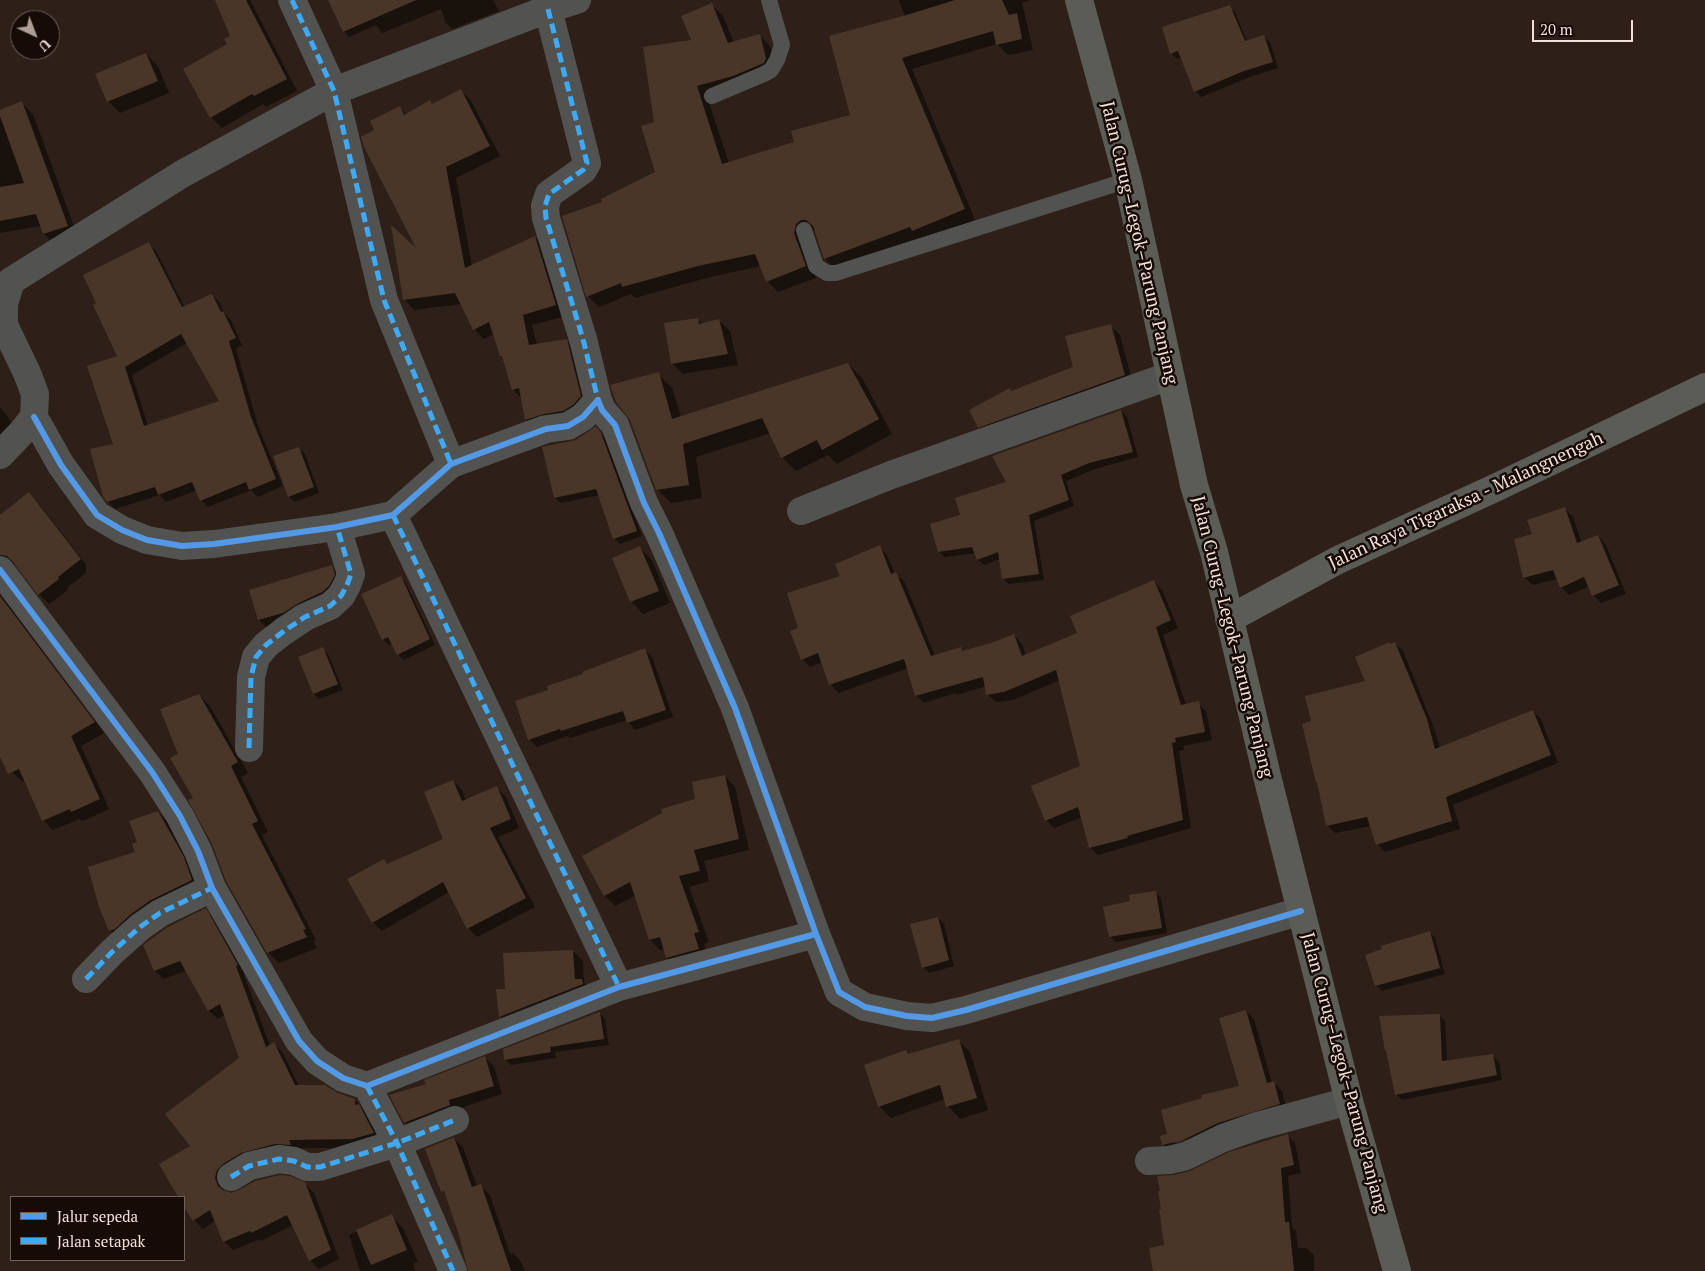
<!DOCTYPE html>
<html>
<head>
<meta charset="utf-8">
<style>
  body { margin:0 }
  #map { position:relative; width:1705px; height:1271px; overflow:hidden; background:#2e2018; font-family:"PT Serif",serif }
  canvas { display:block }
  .legend { position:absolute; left:10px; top:1196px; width:175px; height:65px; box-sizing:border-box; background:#160b06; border:1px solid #6e605a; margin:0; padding:6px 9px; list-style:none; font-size:15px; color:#f2e0d7 }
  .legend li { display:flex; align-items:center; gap:10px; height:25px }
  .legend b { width:25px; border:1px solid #6e605a }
  .north { position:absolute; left:10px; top:10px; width:50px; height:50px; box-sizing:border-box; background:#160b06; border:1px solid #6e605a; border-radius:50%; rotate:137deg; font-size:14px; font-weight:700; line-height:20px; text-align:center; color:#f2e0d7 }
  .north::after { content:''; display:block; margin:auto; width:18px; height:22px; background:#ad9d94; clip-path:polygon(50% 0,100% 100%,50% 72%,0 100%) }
  .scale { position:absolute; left:1532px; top:20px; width:101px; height:22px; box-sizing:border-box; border:2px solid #f2e0d7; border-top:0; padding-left:6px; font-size:15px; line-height:18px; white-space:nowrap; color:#f2e0d7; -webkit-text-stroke:4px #160b06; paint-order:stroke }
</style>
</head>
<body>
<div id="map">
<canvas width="1705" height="1271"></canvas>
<ul class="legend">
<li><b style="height:6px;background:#5399e6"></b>Jalur sepeda</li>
<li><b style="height:6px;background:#3fa9f5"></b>Jalan setapak</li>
</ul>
<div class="north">U</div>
<div class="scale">20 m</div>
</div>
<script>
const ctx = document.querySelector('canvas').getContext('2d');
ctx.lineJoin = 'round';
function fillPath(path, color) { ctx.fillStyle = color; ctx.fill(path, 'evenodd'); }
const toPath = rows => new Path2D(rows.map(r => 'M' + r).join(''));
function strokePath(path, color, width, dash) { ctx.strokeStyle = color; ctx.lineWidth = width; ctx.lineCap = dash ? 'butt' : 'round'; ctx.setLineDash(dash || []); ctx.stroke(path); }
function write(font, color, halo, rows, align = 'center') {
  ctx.font = font + ' "PT Serif",serif'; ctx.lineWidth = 5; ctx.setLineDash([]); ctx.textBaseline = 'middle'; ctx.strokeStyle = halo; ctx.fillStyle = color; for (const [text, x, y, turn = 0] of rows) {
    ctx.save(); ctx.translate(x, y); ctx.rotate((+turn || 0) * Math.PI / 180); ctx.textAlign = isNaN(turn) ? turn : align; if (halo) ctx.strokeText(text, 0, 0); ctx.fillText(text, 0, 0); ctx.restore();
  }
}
fillPath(toPath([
  [217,0,250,0,251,2,297,91,266,107,263,104,222,128,211,117,231,36],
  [330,0,493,0,499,11,452,29,446,23,441,9,382,33,376,25,349,37,344,31],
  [899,0,1030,0,1022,3,1033,50,1008,55,997,44,912,69,975,220,924,242,837,270,825,259,816,231,812,231,805,245,816,278,778,292,767,281,761,266,710,277,635,298,631,294,599,307,588,296,563,217,604,202,656,172,656,123,693,41,712,5,723,16,734,43,759,35,770,46,777,70,707,97,729,163,795,142,852,116,905,17],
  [1229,7,1235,12,1247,42,1264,37,1270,42,1278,68,1250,77,1201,97,1195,91,1181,57,1177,59,1171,53],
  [146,54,158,66,169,93,120,113,108,101],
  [461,90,471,101,500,156,456,178,472,266,535,237,545,248,566,316,532,325,537,345,566,341,577,351,591,407,536,430,526,420,522,399,513,389,504,359,501,356,494,334,484,339,474,329,462,304,414,310,404,299,420,253,376,131,399,107,407,115,430,102,433,105],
  [22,103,33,114,78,237,55,245,44,234,41,226,0,233,0,118,2,118,0,111],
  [149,244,156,251,185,308,212,295,220,303,225,314,231,320,242,345,236,349,258,426,283,486,258,497,251,490,208,507,201,500,197,490,166,502,160,495,115,509,108,501,115,445,119,356],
  [187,343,221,402,148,426,132,375],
  [697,319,703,324,719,320,730,331,738,365,683,374,672,363],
  [1111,326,1120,335,1133,384,988,436,979,427,1012,392,1075,368],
  [848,364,862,378,892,434,837,464,828,455,796,471,782,457,771,433,696,457,702,498,671,503,657,489,658,374,672,388,681,417],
  [0,407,16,428,0,440],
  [1121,411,1127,417,1138,457,1095,469,1066,481,1074,506,1034,521,1044,580,1009,584,1003,579,1000,559,984,565,978,560,976,553,945,557,939,552,962,516,1007,483],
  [601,434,607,440,642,536,620,544,614,538,600,495,561,503,555,498],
  [299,448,305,454,319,493,295,502,289,497,275,457],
  [29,494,39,504,86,564,86,573,67,588,68,590,49,604,39,594,17,565,8,564,0,568,0,516],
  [1565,509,1573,517,1582,543,1598,536,1606,545,1626,594,1601,603,1593,595,1590,586,1569,595,1561,587,1558,579,1533,585,1524,577,1534,535],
  [879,547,887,555,895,574,904,581,935,656,960,649,964,652,991,644,1014,635,1022,644,1026,656,1079,633,1154,582,1162,590,1178,628,1163,635,1186,705,1198,703,1206,711,1212,740,1183,746,1184,750,1179,751,1191,828,1098,855,1090,847,1082,817,1054,828,1046,820,1082,767,1060,680,1013,700,996,702,987,694,986,686,957,695,956,693,924,703,916,695,908,668,839,693,830,684,823,662,810,667,802,659,800,629,841,577],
  [640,548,652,560,670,603,643,614,631,601],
  [332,567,342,577,338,596,269,630,259,620,251,591],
  [400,577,406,583,435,645,404,660,398,654,393,643,389,645,383,639,363,595],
  [0,594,104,733,81,746,109,809,83,821,80,819,53,830,43,820,25,780,23,782,12,772,0,750],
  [1395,643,1403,651,1434,728,1440,748,1533,711,1541,719,1558,763,1453,805,1460,829,1385,852,1377,844,1371,826,1335,833,1327,825,1318,784,1317,782,1313,722,1367,682,1390,645],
  [322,649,328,654,343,690,319,699,314,694],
  [645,650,652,657,673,717,635,730,627,720,570,738,568,736,537,747,530,740,516,702,549,691],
  [199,695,210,706,248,773,241,777,268,832,262,835,316,940,313,941,317,948,279,963,268,952,194,799,179,754],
  [725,776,735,787,749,850,704,861,709,881,689,887,709,942,704,944,708,960,678,968,667,958,664,949,660,950,650,940,635,896,615,906,605,896,697,800],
  [453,781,462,790,466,801,497,788,506,797,519,828,498,837,535,907,477,937,468,928,449,892,382,931,373,922,384,861,388,865,444,840],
  [158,812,167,821,192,868,201,889,119,939,110,930,137,853],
  [1155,892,1161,898,1167,933,1116,942,1110,936,1131,902],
  [205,910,214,919,246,974,244,975,270,1046,274,1044,283,1053,299,1086,337,1094,355,1100,367,1114,382,1142,362,1148,297,1148,224,1187,225,1192,231,1194,304,1183,314,1193,339,1259,319,1269,310,1260,293,1225,261,1241,260,1239,233,1250,224,1241,216,1220,203,1229,194,1220,184,1205,184,1197,179,1197,177,1194,191,1146,240,1058,225,1015,218,1019,209,1011,187,970,164,979,155,971],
  [938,918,944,924,954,966,929,973,923,967],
  [1430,932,1435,938,1445,974,1382,991,1376,985],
  [573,951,583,961,584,982,592,990,510,1026,501,1017,498,991,506,990],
  [1246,1011,1254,1019,1272,1083,1274,1083,1282,1091,1287,1111,1171,1152,1163,1144,1169,1135,1241,1087],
  [1187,1139,1187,1141,1175,1144,1175,1141],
  [600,1013,605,1019,609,1045,555,1052,556,1058,511,1065,505,1059],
  [1440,1016,1445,1021,1447,1062,1493,1056,1499,1062,1502,1080,1402,1100,1396,1094],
  [958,1040,970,1052,988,1110,960,1119,948,1106,945,1099,891,1118,879,1106,906,1052,910,1055],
  [485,1058,494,1066,502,1094,457,1109,414,1131,405,1123,391,1096,427,1085],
  [1287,1135,1295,1143,1301,1173,1288,1176,1292,1227,1296,1231,1298,1248,1306,1248,1314,1255,1314,1271,1154,1271,1165,1246,1190,1172],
  [454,1139,463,1147,477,1187,481,1186,490,1195,510,1254,513,1253,521,1262,525,1271,470,1271,461,1235,447,1195,442,1191],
  [391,1216,403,1228,418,1262,413,1264,415,1271,360,1271,349,1235]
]), '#0007');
fillPath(toPath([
  [215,0,246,0,287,79,254,96,252,94,210,118,183,69,227,44,224,39,230,36],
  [328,0,416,0,343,32],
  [955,0,1002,0,1009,15,1017,13,1022,39,996,45,993,31,902,58,965,209,912,231,910,227,824,259,813,226,806,220,801,220,796,224,794,233,806,266,766,282,755,254,698,266,622,287,621,283,586,297,562,216,602,202,601,199,655,172,641,126,654,122,643,47,691,40,681,16,712,3,728,43,760,34,766,58,764,63,733,76,697,86,722,164,794,142,791,131,850,115,829,36,910,14],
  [1230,5,1245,41,1264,35,1273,62,1244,71,1194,92,1178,51,1170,54,1162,27],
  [146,53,158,81,107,102,95,74],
  [461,89,490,146,446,167,465,268,535,236,556,305,523,315,529,345,567,339,581,396,573,405,563,411,544,414,525,420,519,388,512,390,502,356,500,356,489,322,473,330,455,293,403,300,391,225,416,248,364,147,361,137,374,130,370,121,400,106,404,115,430,100,432,104],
  [22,101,68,226,43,234,36,214,0,221,0,187,24,183,0,116,0,110],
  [149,242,182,307,212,294,221,312,223,311,236,338,229,341,251,417,276,479,249,490,246,482,200,501,192,482,158,495,155,487,107,502,103,497,90,449,113,444,87,366,117,356,93,305,96,303,83,275],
  [181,334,219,401,144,426,125,367],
  [698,318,699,324,719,319,728,354,671,364,664,323],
  [1111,324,1125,375,978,428,969,410,1010,388,1011,391,1073,367,1065,336],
  [848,363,879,419,822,450,817,440,781,458,762,418,683,444,689,485,656,490,630,420,616,402,610,385,659,372,672,419],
  [1121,410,1133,452,1089,463,1061,475,1069,500,1029,515,1039,574,1002,579,998,552,977,560,972,547,938,552,930,524,960,515,955,498,1006,482,992,456],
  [596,426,601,433,637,531,613,539,596,489,554,498,542,447,576,440],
  [299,447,314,487,288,497,273,456],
  [29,492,81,559,58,577,59,579,38,595,12,561,7,556,0,555,0,515],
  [1565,507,1577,543,1598,535,1619,585,1592,596,1584,577,1560,588,1553,570,1523,578,1514,539,1532,534,1527,520],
  [880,545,891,574,896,572,931,656,961,647,962,651,991,643,1014,634,1022,656,1077,633,1070,616,1154,580,1171,620,1156,627,1181,705,1199,701,1205,732,1175,738,1176,742,1172,743,1183,820,1127,836,1128,838,1089,848,1078,807,1045,821,1031,786,1080,766,1056,670,1004,692,986,695,983,677,915,696,904,659,829,685,818,653,801,660,790,631,798,628,787,593,840,576,835,564],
  [640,546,659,591,630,602,612,558],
  [332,565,335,574,333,579,329,586,322,592,299,603,283,613,258,620,249,590],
  [401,576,430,639,397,655,388,637,382,640,361,594],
  [0,596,95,722,71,736,100,799,71,812,70,809,42,821,19,769,8,774,0,757],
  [1390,642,1390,644,1395,642,1427,719,1435,749,1533,710,1551,755,1446,797,1452,821,1376,845,1367,817,1326,826,1317,782,1316,783,1302,724,1311,721,1305,696,1365,681,1355,657],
  [323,647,338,684,313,694,298,657],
  [645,648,666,710,627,723,623,711,561,731,560,729,528,740,515,701,548,690,547,686,583,674,582,672],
  [199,694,238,762,231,766,258,821,252,824,306,929,303,930,307,937,267,953,226,881,212,844,188,800,193,798,170,758,178,754,160,709],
  [725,775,739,839,694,850,700,871,679,876,699,932,694,933,699,949,666,958,660,937,649,940,630,882,604,896,582,856,662,813,661,809,695,799,692,782],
  [453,780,462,801,497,786,511,819,490,828,526,898,467,929,443,882,372,923,347,879,384,859,387,864,443,839,424,792],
  [158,811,184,857,192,880,151,900,131,914,115,929,109,931,99,907,88,867,135,852,132,844,137,842,129,821],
  [1156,891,1162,928,1109,937,1103,907,1130,901,1129,895],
  [206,908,238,965,236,966,266,1047,274,1042,295,1085,325,1085,338,1093,355,1099,355,1105,359,1104,374,1133,352,1139,289,1140,291,1145,275,1144,241,1153,223,1164,217,1170,215,1178,218,1186,223,1190,231,1193,239,1190,255,1181,280,1175,290,1176,305,1182,331,1250,309,1261,287,1215,251,1233,250,1231,223,1242,210,1210,193,1221,184,1207,184,1197,178,1197,159,1164,190,1146,165,1114,239,1058,220,1004,208,1011,180,961,154,971,143,945,168,927],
  [938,917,949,960,922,968,910,924],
  [1430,931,1440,968,1375,986,1365,955,1382,949,1381,946],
  [573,950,575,979,582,979,583,984,499,1017,496,989,505,989,503,953],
  [1246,1010,1267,1083,1274,1081,1280,1104,1218,1123,1181,1141,1162,1145,1160,1136,1167,1134,1161,1110,1202,1098,1201,1095,1239,1086,1219,1018],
  [599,1012,600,1012,604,1039,550,1047,551,1052,504,1060,503,1049],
  [1440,1014,1442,1061,1493,1054,1497,1075,1395,1095,1386,1051,1385,1051,1379,1016],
  [959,1039,977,1098,946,1107,940,1085,878,1107,864,1065,906,1050,908,1054],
  [485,1056,494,1086,449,1100,450,1105,404,1123,389,1095,426,1084,424,1080],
  [1288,1134,1294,1165,1281,1168,1285,1222,1289,1222,1294,1271,1153,1271,1149,1248,1164,1245,1159,1209,1161,1209,1158,1191,1160,1191,1157,1176,1173,1175,1190,1171,1229,1152],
  [454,1137,472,1187,481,1184,511,1271,468,1271,459,1235,444,1191,441,1192,425,1149],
  [392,1214,407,1250,371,1265,356,1230]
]), '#493629');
strokePath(toPath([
  [712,96,764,74,771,70,777,60,782,45,769,0],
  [804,230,816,266,827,273,836,273,1128,180]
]), '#525350', 16);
strokePath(toPath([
  [292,0,334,91,384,300,451,464],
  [548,9,587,163,583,170,549,194,545,206,546,218,583,339,598,400],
  [34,417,61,465,97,515,122,530,147,540,182,546,214,544,337,527,393,515,451,464,546,429,568,426,583,417,598,400,602,410,615,425,644,503,659,533,735,708,816,934,839,992,865,1007,907,1016,932,1018,966,1010,1301,911],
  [0,455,23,431,34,417,35,394,27,373,4,325,4,304,11,281,182,174,334,91,548,9,577,0],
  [801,511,891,475,1169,376],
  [393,515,619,987],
  [0,570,152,772,180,816,198,851,212,888,299,1041,317,1061,343,1078,367,1086,619,987,816,934],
  [249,748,251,677,256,657,266,645,284,631,305,617,330,606,341,596,347,585,351,574,337,527],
  [86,979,112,952,140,927,160,913,212,888],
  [367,1086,397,1143,453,1271],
  [1149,1161,1169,1160,1186,1156,1223,1138,1257,1126,1349,1101],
  [231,1177,249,1166,279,1159,294,1161,307,1167,320,1167,397,1143,455,1120]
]), '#525350', 28);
strokePath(toPath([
  [1079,0,1128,180,1194,485,1214,552,1267,776,1349,1101,1397,1271],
  [1229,619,1338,560,1495,488,1705,387]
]), '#5b5c56', 28);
strokePath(toPath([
  [292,0,334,91,384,300,451,464],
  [548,9,587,163,583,170,549,194,545,206,546,218,583,339,598,400],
  [393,515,619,987],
  [249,748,251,677,256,657,266,645,284,631,305,617,330,606,341,596,347,585,351,574,337,527],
  [86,979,112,952,140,927,160,913,212,888],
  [367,1086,397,1143,453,1271],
  [231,1177,249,1166,279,1159,294,1161,307,1167,320,1167,397,1143,455,1120]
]), '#3fa9f5', 5, [10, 5]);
strokePath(toPath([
  [34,417,61,465,97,515,122,530,147,540,182,546,214,544,337,527,393,515,451,464,546,429,568,426,583,417,598,400,602,410,615,425,644,503,659,533,735,708,816,934,839,992,865,1007,907,1016,932,1018,966,1010,1301,911],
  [0,570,152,772,180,816,198,851,212,888,299,1041,317,1061,343,1078,367,1086,619,987,816,934]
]), '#5399e6', 6);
write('18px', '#f2e0d7', '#160b06', [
  ["Jalan Curug–Legok–Parung Panjang",1139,243,77],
  ["Jalan Raya Tigaraksa - Malangnengah",1466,501,-25],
  ["Jalan Curug–Legok–Parung Panjang",1232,637,76],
  ["Jalan Curug–Legok–Parung Panjang",1344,1073,75]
]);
</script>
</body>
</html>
